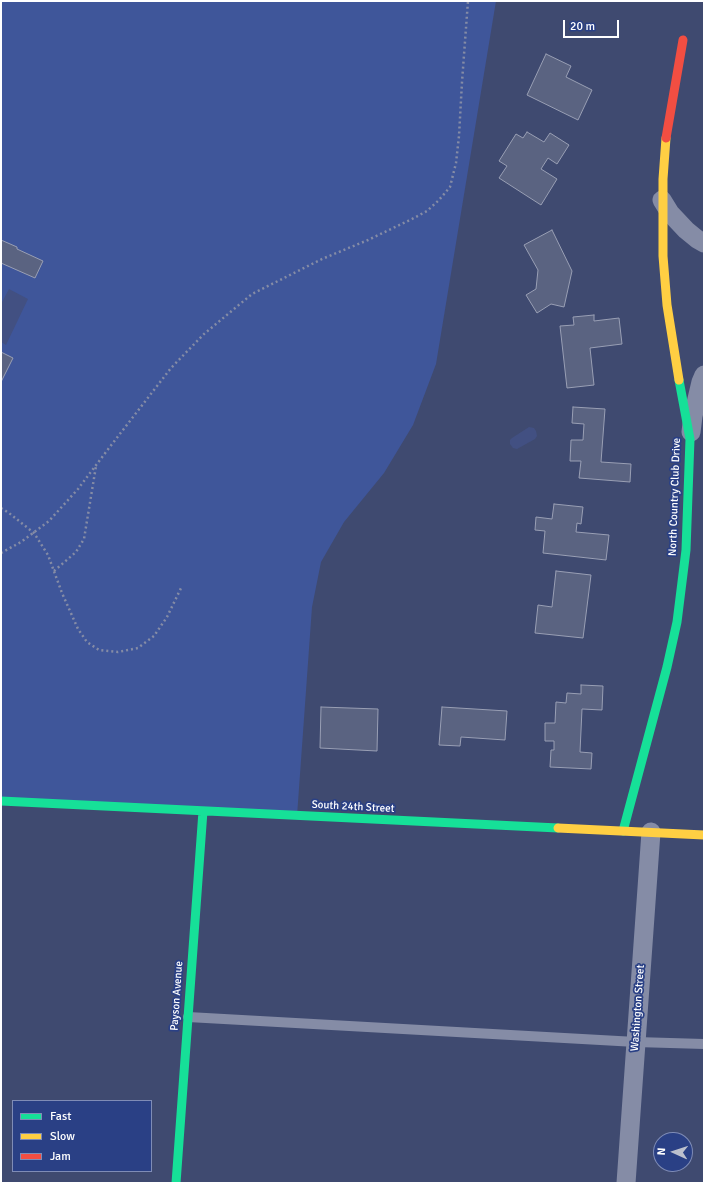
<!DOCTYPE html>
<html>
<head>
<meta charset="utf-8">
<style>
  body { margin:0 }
  #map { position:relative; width:705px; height:1184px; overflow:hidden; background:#3f4a70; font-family:Signika,sans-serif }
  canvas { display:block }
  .frame { position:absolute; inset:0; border:2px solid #fff; pointer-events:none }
  .legend { position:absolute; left:12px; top:1100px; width:140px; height:72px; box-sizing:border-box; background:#2a4085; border:1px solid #7f8cb6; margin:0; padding:5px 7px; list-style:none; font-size:12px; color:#fff }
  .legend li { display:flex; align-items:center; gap:8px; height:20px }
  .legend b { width:20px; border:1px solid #7f8cb6 }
  .north { position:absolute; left:653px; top:1132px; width:40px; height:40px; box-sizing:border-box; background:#2a4085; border:1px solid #7f8cb6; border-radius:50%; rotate:273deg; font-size:11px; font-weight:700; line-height:16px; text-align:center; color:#fff }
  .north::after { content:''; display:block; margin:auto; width:14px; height:18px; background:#bcc0cd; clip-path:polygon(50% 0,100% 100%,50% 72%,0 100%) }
  .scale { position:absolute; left:563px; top:20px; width:56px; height:18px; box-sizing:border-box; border:2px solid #fff; border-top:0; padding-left:5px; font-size:12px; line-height:14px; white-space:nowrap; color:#fff; -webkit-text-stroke:3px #2a4085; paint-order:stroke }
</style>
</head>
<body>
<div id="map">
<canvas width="705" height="1184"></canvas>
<div class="frame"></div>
<ul class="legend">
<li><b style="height:5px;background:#16e098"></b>Fast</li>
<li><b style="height:5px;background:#ffcf43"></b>Slow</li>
<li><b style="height:5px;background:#f24e42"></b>Jam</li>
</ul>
<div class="north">N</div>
<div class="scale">20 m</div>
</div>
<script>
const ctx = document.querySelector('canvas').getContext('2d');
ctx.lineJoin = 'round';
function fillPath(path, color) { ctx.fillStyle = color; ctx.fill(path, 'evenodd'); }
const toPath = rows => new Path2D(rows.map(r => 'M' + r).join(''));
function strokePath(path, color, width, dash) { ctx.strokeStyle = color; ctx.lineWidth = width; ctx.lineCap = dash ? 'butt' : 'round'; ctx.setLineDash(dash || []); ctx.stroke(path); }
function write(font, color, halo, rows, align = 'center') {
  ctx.font = font + ' Signika,sans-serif'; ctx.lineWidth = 3.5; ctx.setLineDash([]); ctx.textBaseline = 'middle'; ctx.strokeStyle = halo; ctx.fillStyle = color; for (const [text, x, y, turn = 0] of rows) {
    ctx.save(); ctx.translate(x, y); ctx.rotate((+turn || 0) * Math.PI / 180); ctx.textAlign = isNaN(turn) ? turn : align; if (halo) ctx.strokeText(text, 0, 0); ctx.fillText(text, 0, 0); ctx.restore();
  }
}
fillPath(toPath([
  [1,1,496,1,436,364,413,425,384,473,344,522,321,562,312,607,297,816,1,801]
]), '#3f569a');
fillPath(toPath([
  [9,289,28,299,6,345,1,342,1,304],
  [529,427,534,428,536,431,537,436,535,439,517,449,513,448,510,444,510,440,512,438]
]), '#425082');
const building = toPath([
  [546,54,571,66,566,77,592,90,578,120,527,95,546,54],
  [527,132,544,142,550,133,569,145,557,164,548,158,541,169,557,179,541,205,499,178,507,166,499,161,516,134,523,138,527,132],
  [552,230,572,271,564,307,551,304,537,313,526,295,536,289,538,270,524,245,552,230],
  [1,240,17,247,17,249,43,261,35,278,1,263,1,240],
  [594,315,594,321,619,318,622,344,590,348,594,385,567,388,560,326,574,325,573,317,594,315],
  [1,352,13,358,1,382,1,352],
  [573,407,605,409,601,462,631,464,630,482,579,478,581,461,570,461,571,440,583,440,584,424,572,423,573,407],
  [554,504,583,507,581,524,577,523,576,532,609,535,606,560,543,553,545,531,535,530,536,517,552,519,554,504],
  [556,571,591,575,583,638,535,633,538,605,552,607,556,571],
  [581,685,603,686,602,710,582,709,580,752,592,753,591,769,550,767,551,750,554,750,554,741,545,741,545,723,555,723,556,702,566,703,567,693,581,694,581,685],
  [321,707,378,709,377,751,320,748,321,707],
  [442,707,507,711,505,740,461,737,460,746,439,745,442,707]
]);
fillPath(building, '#5a6381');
strokePath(building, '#999fb4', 1);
strokePath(toPath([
  [1,508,9,513,34,533,48,555,62,593,78,629,87,642,99,650,118,652,138,648,154,636,167,617,182,586],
  [1,553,21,542,49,521,78,489,109,448,171,368,204,334,252,294,322,259,368,240,412,219,427,211,439,200,450,187,456,163,459,136,462,82,468,1],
  [54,571,76,552,84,539,96,466]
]), '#858ca6', 2.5, [2, 3]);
strokePath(toPath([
  [188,1017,636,1042,704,1044]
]), '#858ca6', 10);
strokePath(toPath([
  [662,200,670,213,686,230,697,239,704,243],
  [691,432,693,416,701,382,704,375],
  [626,1183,651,832]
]), '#858ca6', 19);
strokePath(toPath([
  [1,801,558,828],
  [623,831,667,667,677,622,686,550,690,439,679,380],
  [176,1183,203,811]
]), '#16e098', 9);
strokePath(toPath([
  [666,138,663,179,663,256,667,305,679,380],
  [558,828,704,835]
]), '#ffcf43', 9);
strokePath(toPath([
  [666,138,683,40]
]), '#f24e42', 9);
write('11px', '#fff', '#2a4085', [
  ["North Country Club Drive",675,497,-88],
  ["South 24th Street",353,807,3],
  ["Payson Avenue",177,996,-86],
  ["Washington Street",638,1008,-86]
]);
</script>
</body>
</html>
